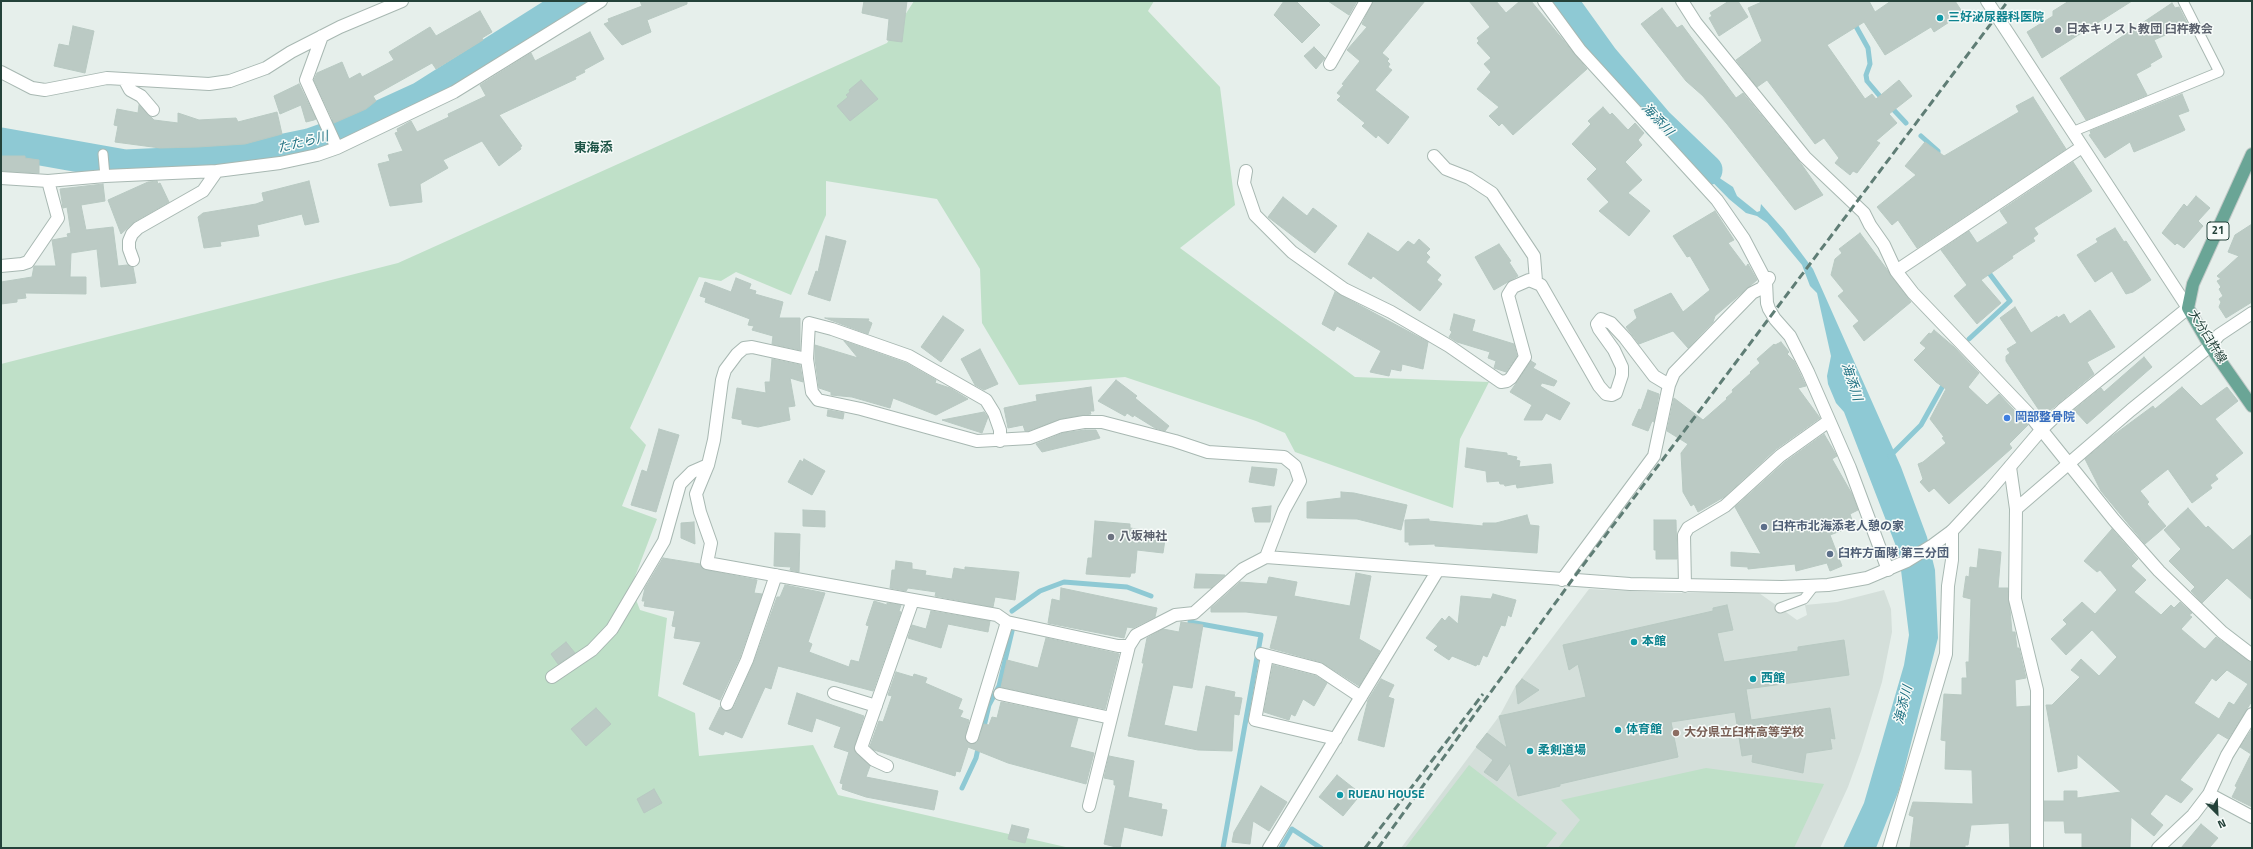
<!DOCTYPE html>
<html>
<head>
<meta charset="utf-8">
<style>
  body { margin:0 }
  #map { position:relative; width:2253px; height:849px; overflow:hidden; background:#e6efeb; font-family:"Titillium Web",sans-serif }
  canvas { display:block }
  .frame { position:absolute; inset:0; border:2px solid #24423a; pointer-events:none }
  .north { position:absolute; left:2197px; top:793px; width:40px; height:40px; -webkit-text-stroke:3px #f7fbf9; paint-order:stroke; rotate:156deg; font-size:11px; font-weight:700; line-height:16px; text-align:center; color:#24423a }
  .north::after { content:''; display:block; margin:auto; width:14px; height:18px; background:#24423a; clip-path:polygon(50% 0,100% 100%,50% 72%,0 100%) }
</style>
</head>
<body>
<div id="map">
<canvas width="2253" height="849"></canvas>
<div class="frame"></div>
<div class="north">N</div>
</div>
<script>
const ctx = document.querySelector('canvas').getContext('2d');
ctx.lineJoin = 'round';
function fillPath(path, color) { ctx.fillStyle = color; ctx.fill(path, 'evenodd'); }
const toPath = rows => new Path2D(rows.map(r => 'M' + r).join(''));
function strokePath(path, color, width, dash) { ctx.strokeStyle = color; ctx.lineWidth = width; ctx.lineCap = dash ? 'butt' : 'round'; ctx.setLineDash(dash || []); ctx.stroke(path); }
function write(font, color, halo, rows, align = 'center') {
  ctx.font = font + ' "Titillium Web","Noto Sans JP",sans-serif'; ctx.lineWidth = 3; ctx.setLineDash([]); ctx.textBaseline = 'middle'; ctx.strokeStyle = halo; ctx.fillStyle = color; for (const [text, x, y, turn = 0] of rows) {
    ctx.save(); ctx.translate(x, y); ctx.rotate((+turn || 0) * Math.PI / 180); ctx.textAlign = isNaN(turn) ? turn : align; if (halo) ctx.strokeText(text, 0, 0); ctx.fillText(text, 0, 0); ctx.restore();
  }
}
fillPath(toPath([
  [1589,589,1672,593,1759,593,1797,620,1807,615,1805,605,1837,602,1884,590,1891,609,1892,632,1882,682,1861,751,1848,787,1820,848,1401,848,1500,715,1515,687]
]), '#d4dfda');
fillPath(toPath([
  [914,1,1154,1,1148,11,1220,87,1235,205,1180,248,1355,377,1489,382,1460,439,1453,508,1295,452,1285,433,1256,421,1125,377,1019,385,982,323,980,269,937,199,826,181,826,215,791,295,736,272,721,281,699,277,630,428,646,445,622,506,657,519,631,587,640,610,667,618,658,696,695,713,699,756,813,745,838,795,1070,848,1,848,1,364,398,263,887,43],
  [1469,765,1557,833,1545,848,1405,848],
  [1706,768,1824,784,1794,848,1558,848,1580,820,1561,800]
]), '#bfe0c8');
fillPath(toPath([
  [1678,137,1721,179,1733,187,1737,196,1757,212,1760,211,1761,204,1784,230,1813,269,1901,467,1927,537,1935,570,1938,638,1899,790,1876,848,1843,848,1864,803,1904,665,1909,635,1899,554,1844,412,1836,403,1828,384,1827,376,1831,356,1817,293,1810,286,1802,265,1767,223,1757,216,1746,213,1729,199,1674,143]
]), '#8ec9d4');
strokePath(toPath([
  [1853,21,1868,48,1870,64,1866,75,1867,81,1884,101],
  [1890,106,1906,123],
  [1921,136,1938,151,1938,158],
  [1969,339,2010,301,1986,269],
  [1890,456,1921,425,1945,382],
  [1012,611,1040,591,1064,582,1127,587,1151,596],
  [1190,622,1261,635,1223,848],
  [983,731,989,705,999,686,1013,627],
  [962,788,976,758,979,744],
  [1281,848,1292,829,1321,848]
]), '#8ec9d4', 5);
strokePath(toPath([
  [1562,1,1603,58,1658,123,1707,170],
  [1,143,125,165,213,161,251,156,309,144,351,129,421,97,573,1]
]), '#8ec9d4', 31);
const building = toPath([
  [640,1,687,1,687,4,647,20,651,32,622,45,604,24,609,22,608,19,642,6,640,1],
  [864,1,907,1,902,42,887,40,889,19,862,13,864,1],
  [1284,1,1296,1,1320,25,1302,43,1274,15,1284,1],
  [1328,1,1357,1,1349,15,1328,1],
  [1373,1,1425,1,1382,53,1389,59,1387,61,1390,64,1388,67,1392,70,1375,90,1409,117,1388,144,1378,135,1376,138,1362,126,1365,123,1337,100,1341,96,1337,93,1344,85,1342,84,1360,61,1347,50,1367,27,1362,24,1373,1],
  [1469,1,1496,1,1506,13,1520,1,1531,1,1587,69,1513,135,1502,123,1499,126,1489,116,1499,107,1477,89,1491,72,1484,64,1491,58,1477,43,1479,41,1477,38,1490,27,1469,1],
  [1729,1,1738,1,1748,17,1719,36,1709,18,1712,16,1710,13,1729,1],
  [1764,1,1869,1,1875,12,1891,1,1955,1,1963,13,1934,32,1931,27,1885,55,1864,22,1827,45,1865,99,1872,94,1876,99,1899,80,1912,96,1889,114,1897,123,1876,141,1880,143,1857,173,1853,171,1850,175,1835,163,1839,158,1824,138,1815,144,1767,80,1757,87,1736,60,1762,41,1748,8,1764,1],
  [2069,1,2132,1,2042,58,2027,32,2053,16,2053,11,2069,1],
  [2172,3,2175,8,2179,7,2188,25,2154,40,2162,57,2150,64,2151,66,2136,74,2147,95,2086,120,2060,78,2172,3],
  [1662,8,1677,28,1682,25,1736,98,1743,93,1802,165,1823,195,1795,210,1727,124,1703,96,1686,81,1641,24,1662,8],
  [480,11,492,32,482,38,483,40,436,69,432,63,373,96,376,101,366,109,334,123,314,80,317,73,342,62,349,79,360,73,362,77,394,60,389,52,430,27,436,36,480,11],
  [73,26,94,31,85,73,54,66,59,44,69,46,73,26],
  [590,32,604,59,584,70,585,72,575,77,576,79,499,115,522,146,520,147,521,149,499,166,482,141,443,160,448,168,420,184,422,202,390,206,378,164,390,161,388,155,403,151,395,133,398,132,397,129,411,121,417,132,449,117,448,114,486,96,480,85,531,53,535,61,590,32],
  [1314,47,1325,58,1316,69,1304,56,1314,47],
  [861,80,878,99,850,121,837,106,848,97,846,95,850,92,849,90,861,80],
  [299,84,316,119,314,120,306,122,301,105,280,114,274,96,299,84],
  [2182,94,2189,111,2178,115,2185,130,2181,132,2134,152,2130,142,2105,158,2089,135,2091,134,2090,131,2182,94],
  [2033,97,2066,149,1917,248,1898,220,1892,225,1877,207,1916,175,1905,166,1925,142,1944,156,2019,112,2016,106,2033,97],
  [139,105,154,120,178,123,178,113,199,120,236,118,238,122,277,112,282,134,245,144,198,147,160,148,115,142,118,126,114,125,117,109,138,113,139,105],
  [1603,107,1610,115,1612,113,1628,130,1635,123,1644,133,1638,140,1642,145,1625,162,1642,180,1628,193,1650,211,1629,236,1599,211,1609,202,1587,179,1597,169,1572,144,1591,124,1588,121,1603,107],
  [1,156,25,156,25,158,39,160,39,173,1,171,1,156],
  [2073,162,2092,191,2034,228,2038,234,2033,238,2035,241,2012,256,2013,258,1981,280,2001,303,1977,324,1954,296,1967,285,1941,250,1969,231,1977,243,2008,223,2000,211,2073,162],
  [157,181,158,184,160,183,169,202,134,222,121,234,108,200,148,182,157,181],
  [309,181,319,222,305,225,302,214,257,225,259,236,220,242,221,246,204,248,198,217,203,213,256,204,264,201,262,193,309,181],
  [103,184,105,201,81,205,86,230,113,227,118,266,127,265,133,267,136,283,101,287,97,249,71,253,70,277,86,277,86,294,25,293,26,298,17,299,17,302,1,304,1,282,32,277,34,266,56,266,52,240,68,237,67,234,71,233,67,207,63,208,60,189,103,184],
  [2196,196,2210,208,2198,221,2203,226,2184,248,2177,243,2175,245,2162,233,2184,204,2187,207,2196,196],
  [1283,197,1307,216,1313,208,1337,226,1315,253,1268,217,1283,197],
  [1715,211,1734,240,1728,243,1746,267,1748,264,1757,280,1715,316,1713,322,1688,348,1673,331,1639,344,1626,327,1637,318,1634,310,1671,293,1683,312,1710,290,1690,256,1687,257,1673,236,1715,211],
  [2252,224,2252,302,2226,318,2219,307,2221,302,2219,299,2223,296,2219,289,2221,287,2217,281,2221,279,2217,276,2239,256,2228,252,2235,235,2252,224],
  [2115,228,2124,242,2126,241,2151,280,2133,292,2126,294,2112,271,2095,282,2077,255,2098,242,2096,239,2115,228],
  [1368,233,1398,252,1408,241,1414,245,1419,239,1430,249,1426,253,1430,257,1426,262,1441,275,1437,280,1442,284,1420,311,1373,276,1371,279,1348,264,1368,233],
  [1860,233,1911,302,1864,341,1853,326,1859,321,1838,296,1844,291,1831,275,1835,259,1842,253,1839,249,1860,233],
  [826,236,846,241,830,301,808,294,816,271,818,272,826,236],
  [1499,244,1511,261,1509,262,1518,276,1494,290,1475,257,1499,244],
  [736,278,751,284,749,289,756,291,755,294,783,302,779,318,800,318,800,350,772,344,773,336,752,330,754,326,748,325,750,319,705,302,706,298,700,296,705,282,731,292,736,278],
  [1335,292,1428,342,1423,369,1402,364,1401,371,1391,369,1389,376,1370,372,1381,351,1337,326,1334,331,1322,324,1335,292],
  [2015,307,2031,333,2057,316,2058,318,2064,314,2070,324,2090,310,2115,347,2087,362,2094,374,2043,416,2006,361,2006,356,2010,353,2007,349,2017,343,2000,318,2015,307],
  [1454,314,1475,320,1472,331,1514,344,1517,356,1506,372,1494,368,1496,361,1488,358,1490,352,1457,342,1449,337,1452,332,1450,330,1454,314],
  [943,316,964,330,941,362,921,347,943,316],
  [825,318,869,319,868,321,872,323,868,334,825,318],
  [1934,330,1954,347,1979,373,1968,387,1987,405,1999,394,2028,425,2009,444,2012,448,1949,504,1934,488,1929,492,1920,482,1923,479,1918,464,1923,462,1946,443,1942,438,1944,437,1930,419,1946,389,1936,382,1914,360,1926,348,1920,343,1929,333,1931,334,1934,330],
  [844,341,906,363,936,380,935,383,950,388,968,399,936,415,893,398,890,408,852,397,831,395,831,392,819,388,815,359,815,345,858,358,844,341],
  [1781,342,1789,352,1787,354,1794,361,1806,386,1798,388,1820,418,1775,450,1724,497,1698,512,1694,504,1691,506,1683,492,1681,453,1688,444,1667,431,1674,398,1703,420,1727,399,1726,398,1733,392,1732,390,1751,373,1750,372,1760,363,1757,359,1774,344,1775,345,1781,342],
  [980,349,998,384,984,390,975,385,961,359,980,349],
  [2144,357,2152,367,2087,424,2074,410,2101,388,2104,392,2144,357],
  [772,359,800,365,803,382,790,378,795,406,788,407,790,420,758,427,742,424,742,420,732,418,737,388,766,393,765,382,770,382,772,359],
  [1531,361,1536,364,1533,368,1557,381,1554,386,1542,383,1540,386,1570,403,1560,420,1546,413,1542,420,1524,420,1532,405,1510,392,1531,361],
  [1116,380,1137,396,1135,398,1169,426,1165,431,1155,428,1134,415,1133,417,1127,413,1125,416,1098,401,1116,380],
  [1091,387,1094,411,1090,411,1091,414,1060,419,1028,431,1025,431,1023,425,1008,428,1004,408,1037,401,1036,395,1091,387],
  [2182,387,2201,406,2227,387,2238,401,2215,419,2243,453,2215,475,2218,479,2210,485,2212,488,2192,503,2168,469,2140,491,2149,502,2147,504,2166,526,2145,544,2101,491,2085,459,2111,437,2153,406,2155,409,2182,387],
  [1648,390,1659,394,1654,422,1652,421,1648,431,1632,425,1639,409,1641,410,1648,390],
  [828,410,844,413,843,419,827,416,828,410],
  [984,412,988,417,982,433,942,420,984,412],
  [659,429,679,435,656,512,631,505,642,470,647,472,659,429],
  [1085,430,1096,430,1100,438,1042,452,1036,444,1063,433,1085,430],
  [1824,434,1837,456,1832,459,1852,494,1858,510,1850,514,1854,526,1830,535,1842,566,1830,571,1827,563,1796,571,1795,564,1748,569,1748,567,1731,566,1731,552,1761,554,1735,507,1785,462,1824,434],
  [1467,448,1507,453,1507,455,1517,457,1516,460,1520,461,1519,467,1551,464,1553,483,1517,488,1516,484,1505,486,1504,484,1500,484,1499,481,1487,482,1486,471,1465,467,1467,448],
  [804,459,825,471,812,495,788,482,800,460,803,462,804,459],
  [1252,467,1277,469,1274,486,1249,482,1252,467],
  [1341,492,1354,493,1407,505,1401,530,1357,519,1307,518,1307,502,1341,498,1341,492],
  [1271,506,1270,522,1255,522,1252,508,1271,506],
  [2188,508,2206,528,2208,526,2233,550,2252,534,2252,600,2227,578,2202,603,2191,591,2195,587,2169,561,2181,549,2164,530,2188,508],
  [803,510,825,511,825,527,803,526,803,510],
  [1527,515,1530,525,1539,526,1537,553,1435,546,1435,544,1409,545,1409,542,1405,542,1405,520,1429,519,1429,521,1483,526,1483,523,1496,523,1527,515],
  [1654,520,1676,520,1677,559,1656,559,1656,550,1654,550,1654,520],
  [1095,521,1130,524,1130,528,1166,533,1163,553,1137,550,1135,573,1131,573,1130,577,1086,574,1088,558,1092,558,1095,521],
  [694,522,695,544,681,538,681,523,694,522],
  [2112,529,2138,559,2131,566,2146,580,2134,592,2161,615,2171,605,2174,608,2180,602,2192,613,2189,615,2192,617,2181,629,2202,647,2205,649,2216,637,2252,663,2252,701,2228,739,2218,733,2180,780,2193,789,2181,803,2166,794,2150,814,2163,825,2154,836,2131,817,2130,848,2082,848,2082,833,2065,833,2064,821,2044,821,2044,801,2064,801,2064,791,2077,791,2077,798,2121,792,2077,754,2077,768,2058,772,2046,705,2052,705,2080,677,2071,670,2081,659,2099,676,2117,657,2092,630,2066,655,2051,639,2067,624,2063,620,2082,602,2095,614,2117,590,2100,570,2097,572,2084,561,2112,529],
  [2227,670,2248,684,2234,705,2229,702,2219,719,2194,703,2212,678,2216,681,2227,670],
  [775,533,800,534,799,572,790,570,791,567,774,566,775,533],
  [1979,549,2001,552,1998,588,2008,588,2012,632,2015,632,2017,648,2019,648,2026,678,2015,680,2016,707,2030,706,2030,848,2010,848,2009,823,1971,825,1968,845,1965,845,1965,848,1910,848,1914,817,1909,815,1913,802,1973,804,1972,770,1945,769,1946,741,1941,740,1944,694,1962,695,1962,678,1967,678,1966,662,1969,662,1971,599,1963,597,1966,576,1969,577,1970,567,1977,568,1979,549],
  [663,558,700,564,706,570,757,580,754,593,762,594,740,657,720,700,683,684,701,642,674,638,676,627,672,626,675,611,644,606,645,601,642,601,645,588,663,558],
  [896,561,912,563,912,569,926,571,925,575,952,579,954,568,965,570,965,567,1019,572,1015,600,995,597,993,607,935,596,936,592,908,588,906,591,890,588,892,570,895,570,896,561],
  [1356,573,1371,576,1359,639,1380,651,1359,686,1321,662,1270,648,1278,616,1246,612,1211,612,1211,608,1240,582,1267,584,1269,577,1297,582,1294,596,1350,606,1356,573],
  [1196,574,1225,575,1211,588,1194,588,1196,574],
  [785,585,825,593,808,642,812,644,809,652,849,667,851,660,859,662,869,626,866,625,874,601,887,605,887,603,901,605,899,611,901,612,873,691,778,666,771,689,765,687,742,738,725,731,723,735,709,729,720,707,727,711,734,707,754,662,777,597,780,597,785,585],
  [1061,588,1157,608,1155,617,1133,628,1127,627,1124,638,1048,623,1052,599,1060,601,1061,588],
  [1493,594,1516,600,1511,617,1508,615,1505,626,1501,625,1487,657,1483,655,1479,665,1477,664,1476,666,1452,656,1449,660,1434,650,1438,646,1426,638,1442,618,1445,621,1449,616,1458,624,1461,596,1491,599,1493,594],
  [1727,605,1733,630,1717,633,1724,662,1798,651,1798,647,1844,640,1849,675,1746,689,1751,720,1830,708,1835,739,1830,738,1832,749,1806,753,1803,773,1752,762,1753,754,1742,756,1735,712,1671,722,1678,757,1560,784,1560,786,1518,796,1510,763,1497,781,1484,772,1493,760,1476,747,1487,733,1507,748,1499,716,1586,697,1578,664,1569,670,1563,645,1713,611,1713,608,1727,605],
  [931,611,990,621,988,632,948,624,941,648,908,638,912,625,926,629,931,611],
  [1181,622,1203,625,1192,688,1173,685,1164,725,1197,732,1206,686,1235,692,1234,697,1242,698,1239,715,1234,714,1232,751,1198,750,1128,736,1144,663,1142,663,1147,638,1163,629,1179,632,1181,622],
  [1046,638,1119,654,1105,709,1001,687,1007,660,1038,668,1046,638],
  [566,642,575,653,558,664,551,654,566,642],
  [1273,665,1316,676,1327,683,1314,706,1303,699,1295,716,1291,714,1289,720,1264,712,1273,665],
  [896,672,913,677,914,674,927,678,925,683,962,699,958,709,963,711,960,717,969,720,965,738,970,744,977,742,984,724,989,725,992,717,997,718,1001,702,1078,718,1070,747,1094,753,1086,784,1008,763,968,747,960,772,956,771,955,776,874,750,870,746,879,721,883,722,892,696,888,695,896,672],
  [1381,679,1394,685,1388,697,1394,699,1384,747,1358,740,1368,700,1381,679],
  [1522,679,1539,690,1518,704,1516,686,1522,679],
  [797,693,864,716,854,749,870,766,866,777,938,791,934,810,866,797,842,789,843,784,840,783,849,752,834,747,841,727,816,718,812,732,788,724,797,693],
  [596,708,611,724,586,746,571,729,596,708],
  [2252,729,2252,807,2232,797,2237,787,2235,786,2251,754,2240,747,2252,729],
  [1109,756,1134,761,1128,797,1162,804,1161,809,1167,810,1162,836,1124,827,1120,848,1104,844,1116,785,1114,785,1114,780,1104,778,1109,756],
  [1337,775,1361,794,1343,816,1319,797,1337,775],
  [1261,786,1287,802,1269,831,1253,821,1250,844,1232,842,1234,832,1261,786],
  [654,789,662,803,644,813,637,799,654,789],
  [2201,824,2218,838,2209,848,2181,848,2201,824],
  [1012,825,1029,829,1025,843,1008,839,1012,825]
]);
fillPath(building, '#bbcac4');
strokePath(building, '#b8c9c2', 1);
const service = toPath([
  [2072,132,2219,72,2183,1],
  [103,154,105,176],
  [1780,608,1804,599,1814,586]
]);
const minor = toPath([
  [1544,1,1580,50,1717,200,1744,239,1766,281,1767,303,1769,309,1775,319,1790,336,1808,372,1850,468,1888,570],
  [1682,1,1696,23,1805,157,1864,213,1870,225,1884,245,1896,271,1913,293,2028,413,2114,520,2159,571,2222,632,2252,655],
  [1987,1,2188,308],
  [322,36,306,80,337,148],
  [1330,64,1366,1],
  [1,72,32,88,45,90,107,78,209,84,230,81,266,68,291,52,340,27,402,1],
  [124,79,130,90,141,96,153,110],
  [1434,156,1446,169,1469,178,1492,193,1534,256,1536,281],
  [1246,171,1244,183,1255,215,1292,252,1344,289,1391,312,1449,346,1501,382,1507,381,1511,378,1525,357,1508,295,1513,287,1529,280,1541,285,1599,386,1606,394,1612,395,1616,393,1622,375,1622,367,1614,350,1599,329,1597,324,1601,319,1611,323,1625,338,1654,376,1669,385],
  [1,178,48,181,105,176,217,171,280,163,317,155,337,148,454,92,601,1],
  [133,260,129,249,129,241,132,234,138,228,203,191,217,171],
  [1,266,22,264,28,262,58,218,48,181],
  [1896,271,2082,147],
  [807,359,809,323,832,329,909,356,986,400,994,413,1000,430,1000,441],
  [2010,467,2016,509,2015,599,2037,690,2037,848],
  [2016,509,2131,410,2210,346,2219,335,2252,313],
  [1266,557,1284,510,1300,481,1295,466,1284,457,1208,452,1175,441,1102,422,1084,422,1061,426,1030,438,977,441,861,409,818,400,812,392,807,359,752,347,744,348,737,354,725,370,722,380,714,440,708,465,696,494,700,512,711,543,707,563,997,615,1007,622,1118,646,1129,646,1136,635,1175,615,1194,613,1243,569,1266,557,1630,584,1782,587],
  [1562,580,1654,456,1669,385,1674,373,1752,293,1762,288,1769,278],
  [1685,586,1684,535,1688,528,1725,506,1780,456,1829,421],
  [1261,654,1319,669,1361,697],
  [1267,656,1255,720,1336,739],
  [552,677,592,650,612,629,664,541,680,484,692,472,708,465],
  [834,693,876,706],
  [1000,694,1111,718],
  [727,704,747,660,776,575],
  [972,737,1007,622],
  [887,766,874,760,861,748,913,600],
  [2209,794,2252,817],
  [1089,806,1129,646],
  [1269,848,1438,570],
  [1889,848,1946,654,1948,586,1952,560,1952,531],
  [2158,848,2193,815,2209,794,2227,755,2252,714]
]);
const tertiary = toPath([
  [1782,587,1828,585,1867,578,1907,561,1933,545,1952,531,1990,490,2042,429,2062,410,2188,308]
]);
const primary = toPath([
  [2252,154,2193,284,2188,308,2210,346,2252,406]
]);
strokePath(service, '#a8b8b2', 11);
strokePath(minor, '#a8b8b2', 14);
strokePath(tertiary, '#a8b8b2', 14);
strokePath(primary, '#c2cac8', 14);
strokePath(service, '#fff', 9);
strokePath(minor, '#fff', 12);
strokePath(tertiary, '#fff', 12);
strokePath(primary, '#6aa596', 12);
strokePath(toPath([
  [1365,848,1483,694],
  [1378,848,1572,580,2008,1]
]), '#5f7d75', 3, [8, 4]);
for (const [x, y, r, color] of [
  [1940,18,4,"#0f9aa8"],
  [2058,30,4,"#6b7280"],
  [2007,418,4,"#3f7fe0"],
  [1764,527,4,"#5c6f8a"],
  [1111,537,4,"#6b7280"],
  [1830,554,4,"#5c6f8a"],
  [1634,642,4,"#0f9aa8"],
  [1753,679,4,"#0f9aa8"],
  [1618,730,4,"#0f9aa8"],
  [1676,733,4,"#8d6e63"],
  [1530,751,4,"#0f9aa8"],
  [1340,795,4,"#0f9aa8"]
]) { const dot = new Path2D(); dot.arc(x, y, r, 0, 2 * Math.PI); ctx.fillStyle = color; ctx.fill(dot); strokePath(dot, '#f7fbf9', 1.5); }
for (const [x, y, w] of [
  [2218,231,22]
]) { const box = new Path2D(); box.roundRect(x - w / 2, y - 9, w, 18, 3); ctx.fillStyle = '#f7fbf9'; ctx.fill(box); strokePath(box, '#24423a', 1); }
write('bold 11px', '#24423a', null, [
  ["21",2218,231]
]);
write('bold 12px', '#0d838f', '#f7fbf9', [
  ["三好泌尿器科医院",1948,18],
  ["本館",1642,642],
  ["西館",1761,679],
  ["体育館",1626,730],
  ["柔剣道場",1538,751],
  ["RUEAU HOUSE",1348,795]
], 'left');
write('bold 12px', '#5b616d', '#f7fbf9', [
  ["日本キリスト教団 臼杵教会",2066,30],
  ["八坂神社",1119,537]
], 'left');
write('12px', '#24423a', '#f7fbf9', [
  ["大分臼杵線",2207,337,58]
]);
write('bold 12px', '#366cbe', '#f7fbf9', [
  ["岡部整骨院",2015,418]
], 'left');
write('bold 12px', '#4e5e75', '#f7fbf9', [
  ["臼杵市北海添老人憩の家",1772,527],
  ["臼杵方面隊 第三分団",1838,554]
], 'left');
write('bold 12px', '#785e54', '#f7fbf9', [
  ["大分県立臼杵高等学校",1684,733]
], 'left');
write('italic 13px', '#1c6f80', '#f7fbf9', [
  ["海添川",1657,120,47],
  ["たたら川",303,143,-14],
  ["海添川",1851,382,72],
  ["海添川",1904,705,-76]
]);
write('bold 13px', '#1f5548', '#f7fbf9', [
  ["東海添",593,149]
]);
</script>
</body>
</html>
